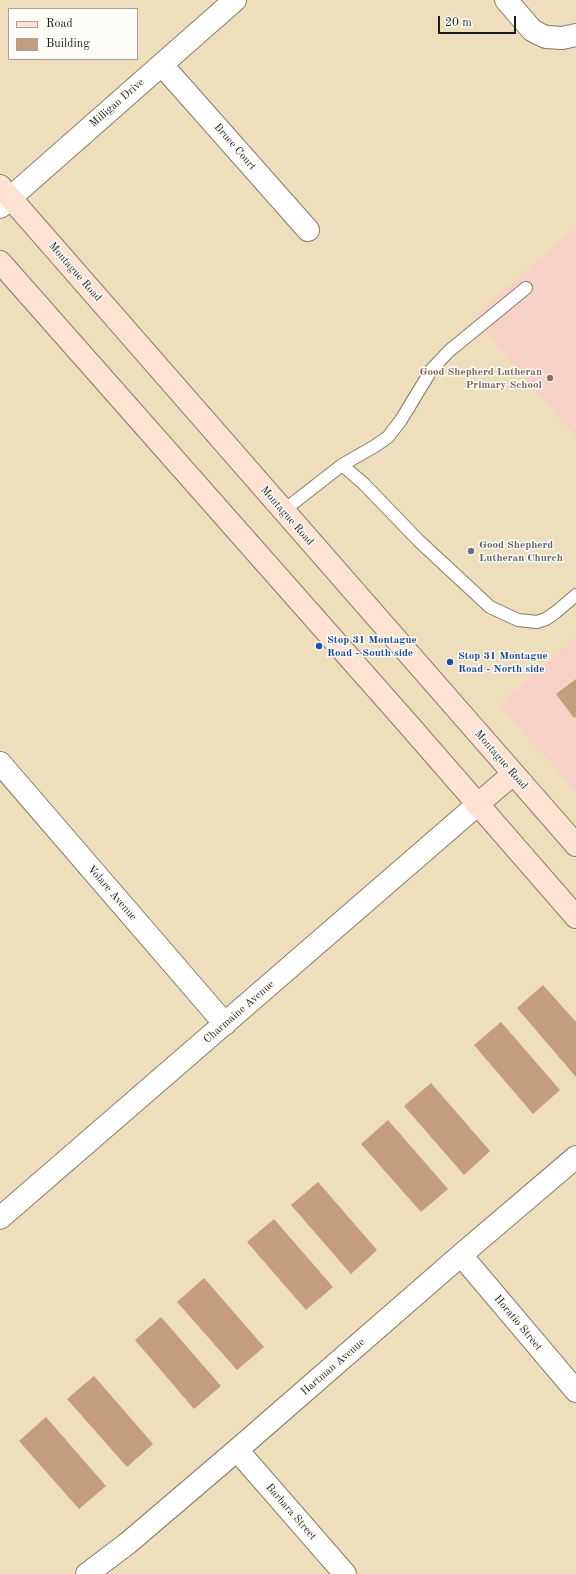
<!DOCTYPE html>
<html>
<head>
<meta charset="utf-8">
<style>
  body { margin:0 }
  #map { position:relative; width:576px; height:1574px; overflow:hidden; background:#eedebc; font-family:"Old Standard TT",serif }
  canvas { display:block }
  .legend { position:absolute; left:8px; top:8px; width:130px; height:52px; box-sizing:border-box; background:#fdfcf7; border:1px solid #a3a29f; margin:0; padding:5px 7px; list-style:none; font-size:12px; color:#1c1c1c }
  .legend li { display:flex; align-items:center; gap:8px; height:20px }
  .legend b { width:20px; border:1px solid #a3a29f }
  .scale { position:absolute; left:438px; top:16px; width:78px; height:18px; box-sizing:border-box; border:2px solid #1c1c1c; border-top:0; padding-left:5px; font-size:12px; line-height:14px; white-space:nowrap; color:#1c1c1c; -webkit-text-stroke:3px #fdfcf7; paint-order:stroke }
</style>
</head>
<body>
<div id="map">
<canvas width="576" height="1574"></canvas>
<ul class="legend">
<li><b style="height:5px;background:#fee3d2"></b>Road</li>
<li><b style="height:11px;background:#c49d7c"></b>Building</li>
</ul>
<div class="scale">20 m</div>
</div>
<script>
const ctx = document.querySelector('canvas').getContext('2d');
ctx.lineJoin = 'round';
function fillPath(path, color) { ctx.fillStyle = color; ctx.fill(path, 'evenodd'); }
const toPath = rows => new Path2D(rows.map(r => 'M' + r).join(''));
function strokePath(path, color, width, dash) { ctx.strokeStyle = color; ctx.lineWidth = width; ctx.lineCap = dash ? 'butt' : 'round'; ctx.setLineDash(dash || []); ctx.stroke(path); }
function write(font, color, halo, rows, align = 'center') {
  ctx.font = font + ' "Old Standard TT",serif'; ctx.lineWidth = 3; ctx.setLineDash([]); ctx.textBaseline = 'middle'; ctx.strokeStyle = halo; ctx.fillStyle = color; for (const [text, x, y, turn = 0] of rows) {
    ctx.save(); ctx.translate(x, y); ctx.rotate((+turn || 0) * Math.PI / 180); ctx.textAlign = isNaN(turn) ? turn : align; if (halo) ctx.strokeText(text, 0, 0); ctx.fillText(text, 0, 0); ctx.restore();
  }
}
fillPath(toPath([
  [576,227,576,438,473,317],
  [576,637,576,793,499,705]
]), '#f6d1c5');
fillPath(toPath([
  [576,679,576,717,574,718,556,694],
  [543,985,576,1022,576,1077,517,1008],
  [501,1022,560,1090,533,1114,474,1045],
  [431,1083,490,1151,464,1175,404,1106],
  [388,1120,448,1189,421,1212,361,1144],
  [318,1182,377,1250,351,1274,291,1205],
  [274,1219,333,1287,306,1310,247,1242],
  [204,1278,264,1347,237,1370,177,1302],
  [161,1317,221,1386,194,1409,135,1340],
  [94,1376,153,1444,127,1467,67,1399],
  [46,1417,106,1486,79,1509,19,1441]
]), '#c49d7c');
const service = toPath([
  [342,465,375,446,388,437,401,420,432,369,449,351,526,288],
  [283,511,342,465,363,483,419,541,490,607,518,620,537,622,546,619,556,612,576,595]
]);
const minor = toPath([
  [506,0,532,30,539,34,546,37,562,38,576,35],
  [162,65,308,230],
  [0,207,235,0],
  [0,763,225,1024],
  [0,1218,477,805],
  [461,1255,576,1391],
  [237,1450,345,1574],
  [87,1574,128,1543,237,1450,461,1255,576,1157]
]);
const secondary = toPath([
  [0,186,576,845],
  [0,262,408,724,576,917],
  [477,805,513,774]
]);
strokePath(service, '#857d6c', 14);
strokePath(minor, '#857d6c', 24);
strokePath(secondary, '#857d6c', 24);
strokePath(service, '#fff', 12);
strokePath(minor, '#fff', 22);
strokePath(secondary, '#fee3d2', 22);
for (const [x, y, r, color] of [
  [550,378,4,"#8d6e63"],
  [471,551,4,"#6b7280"],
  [319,646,4,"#1a4fb4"],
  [450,662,4,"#1a4fb4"]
]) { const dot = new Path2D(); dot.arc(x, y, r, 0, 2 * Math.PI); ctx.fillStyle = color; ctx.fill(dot); strokePath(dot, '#fdfcf7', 1.5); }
write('11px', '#1c1c1c', '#fdfcf7', [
  ["Milligan Drive",117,103,-41],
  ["Bruce Court",235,147,49],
  ["Montague Road",75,272,49],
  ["Montague Road",287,516,49],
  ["Montague Road",501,760,49],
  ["Volare Avenue",112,893,49],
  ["Charmaine Avenue",239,1012,-41],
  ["Horatio Street",518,1323,50],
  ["Hartman Avenue",333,1367,-41],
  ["Barbara Street",291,1512,49]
]);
write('bold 11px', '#785e54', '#fdfcf7', [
  ["Good Shepherd Lutheran",542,372],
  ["Primary School",542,385]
], 'right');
write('bold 11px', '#5b616d', '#fdfcf7', [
  ["Good Shepherd",479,545],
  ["Lutheran Church",479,558]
], 'left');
write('bold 11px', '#164399', '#fdfcf7', [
  ["Stop 31 Montague",327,640],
  ["Road - South side",327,653],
  ["Stop 31 Montague",458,656],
  ["Road - North side",458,669]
], 'left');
</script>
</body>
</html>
